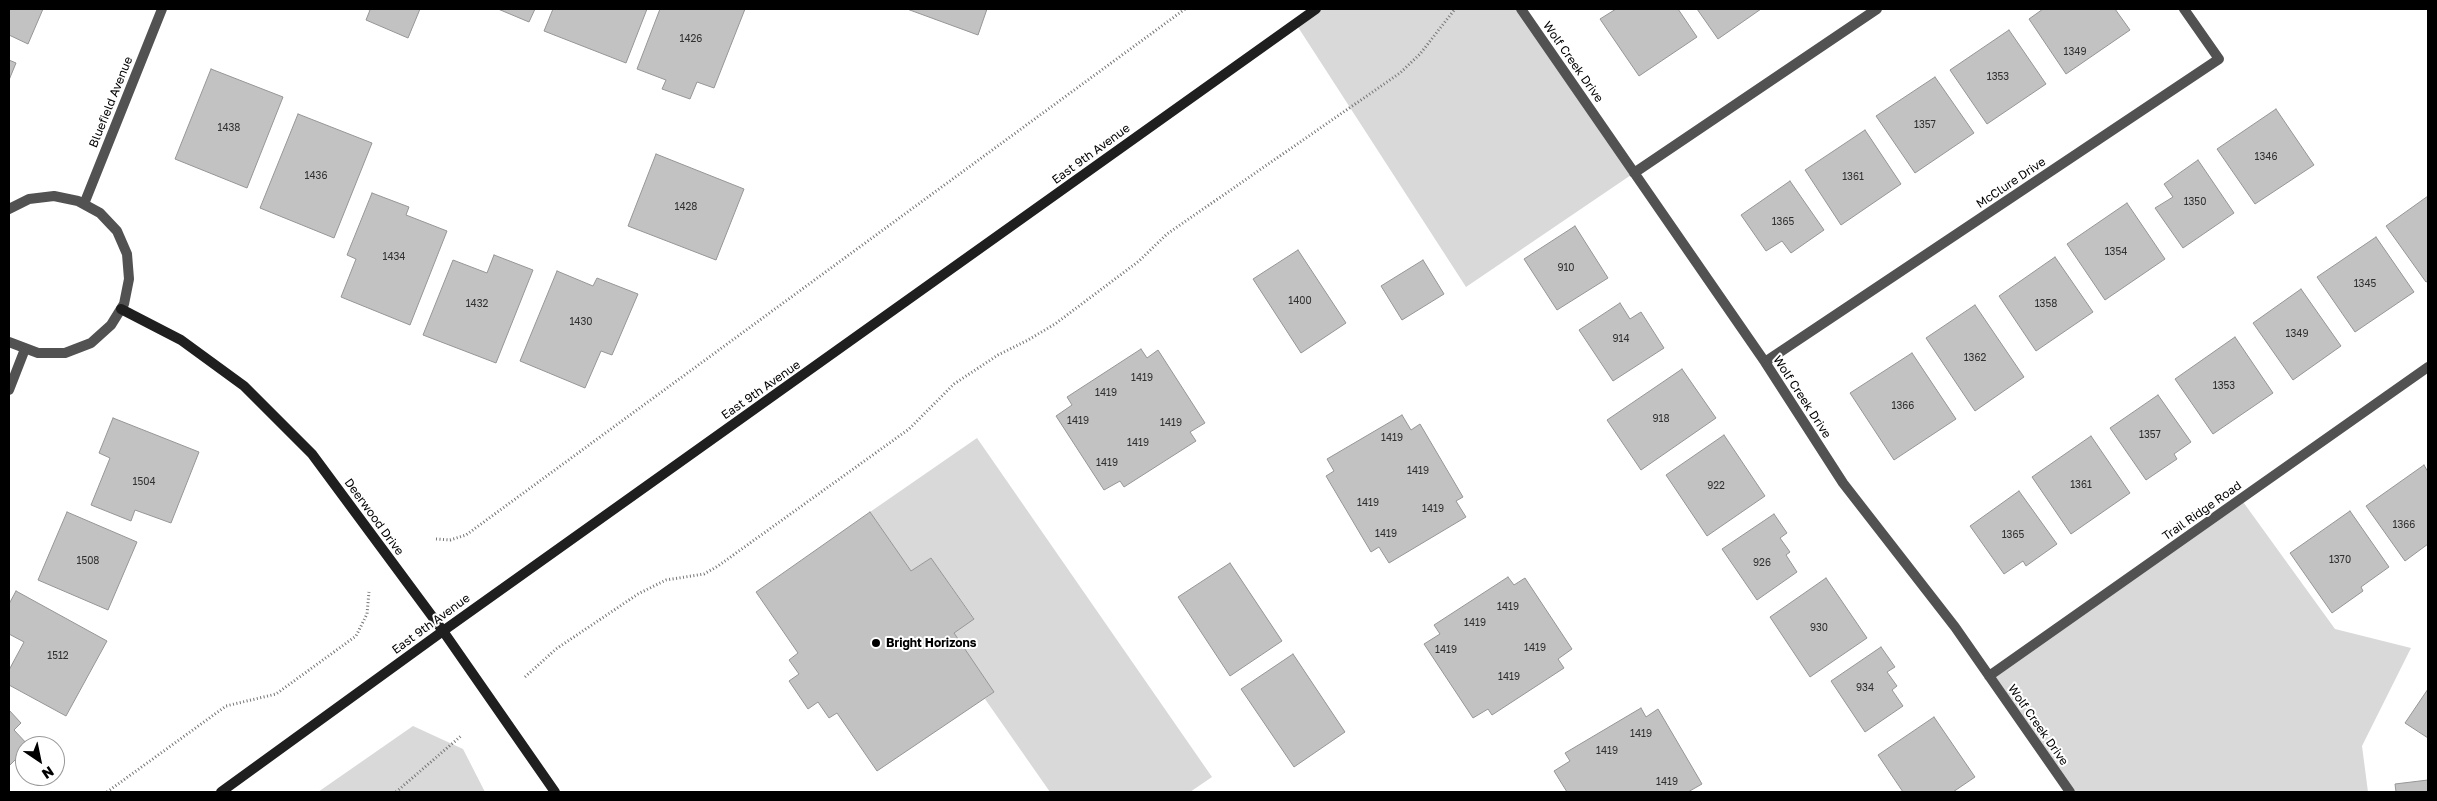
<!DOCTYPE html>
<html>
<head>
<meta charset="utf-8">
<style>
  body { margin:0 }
  #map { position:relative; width:2437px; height:801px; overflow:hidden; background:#fff; font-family:"Golos Text",sans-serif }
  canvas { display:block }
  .frame { position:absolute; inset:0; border:10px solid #000; pointer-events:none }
  .north { position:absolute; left:15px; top:736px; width:50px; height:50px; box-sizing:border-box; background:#fff; border:1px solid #999; border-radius:50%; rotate:146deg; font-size:14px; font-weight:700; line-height:20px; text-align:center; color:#000 }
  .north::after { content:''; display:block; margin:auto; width:18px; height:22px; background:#000; clip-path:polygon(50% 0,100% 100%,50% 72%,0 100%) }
</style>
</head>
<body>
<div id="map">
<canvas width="2437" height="801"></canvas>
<div class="frame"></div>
<div class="north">N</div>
</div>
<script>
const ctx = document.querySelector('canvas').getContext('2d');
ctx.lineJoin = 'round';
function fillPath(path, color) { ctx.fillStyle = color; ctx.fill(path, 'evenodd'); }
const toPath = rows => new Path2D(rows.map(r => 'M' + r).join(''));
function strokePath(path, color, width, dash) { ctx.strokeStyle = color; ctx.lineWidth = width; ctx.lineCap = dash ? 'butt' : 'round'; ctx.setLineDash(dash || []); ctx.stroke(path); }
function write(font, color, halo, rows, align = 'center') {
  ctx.font = font + ' "Golos Text",sans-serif'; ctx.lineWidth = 4; ctx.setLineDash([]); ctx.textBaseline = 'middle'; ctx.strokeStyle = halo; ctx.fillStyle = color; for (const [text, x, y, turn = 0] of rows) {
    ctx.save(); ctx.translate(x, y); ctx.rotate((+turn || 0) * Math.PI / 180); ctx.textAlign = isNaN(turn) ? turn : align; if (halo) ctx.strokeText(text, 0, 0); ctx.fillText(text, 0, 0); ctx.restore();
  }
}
fillPath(toPath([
  [1316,9,1521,9,1634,173,1466,287,1296,24],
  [977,438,1212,777,1190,792,1050,792,985,699,994,692,954,633,974,618,931,558,911,571,870,512],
  [2241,499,2335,629,2411,648,2362,746,2368,792,2070,792,1989,676],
  [413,726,463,749,485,792,318,792]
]), '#d9d9d9');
const building = toPath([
  [9,9,43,9,28,44,9,35,9,9],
  [366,9,420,9,408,38,366,20,370,10,366,9],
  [498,9,535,9,529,22,498,9],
  [553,9,647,9,626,63,544,31,553,9],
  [660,9,745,9,714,88,697,82,690,99,662,89,666,80,637,69,660,9],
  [907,9,987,9,978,35,907,9],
  [1616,9,1678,9,1697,37,1639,76,1600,19,1616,9],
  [1697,9,1761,9,1718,39,1697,9],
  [2043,9,2115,9,2130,30,2066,74,2029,19,2043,9],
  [2009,30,2046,84,1987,124,1950,70,2009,30],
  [9,60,16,63,9,80,9,60],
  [211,69,283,97,247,188,175,159,211,69],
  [1935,77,1974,133,1915,173,1876,116,1935,77],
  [2276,109,2314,165,2255,204,2217,149,2276,109],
  [298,114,372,143,334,238,260,208,298,114],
  [1865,130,1901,184,1841,225,1805,170,1865,130],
  [656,154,744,189,716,260,628,226,656,154],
  [2198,160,2234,213,2183,248,2155,208,2173,197,2164,184,2198,160],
  [1790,181,1824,230,1791,253,1782,241,1766,251,1741,215,1790,181],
  [372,193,409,207,406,215,447,231,410,325,341,297,356,259,347,255,372,193],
  [2428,196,2428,281,2426,282,2386,226,2428,196],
  [2127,203,2165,259,2105,300,2067,244,2127,203],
  [1575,226,1608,278,1557,310,1524,259,1575,226],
  [2376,237,2414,292,2355,332,2317,277,2376,237],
  [1298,250,1346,323,1301,353,1253,279,1298,250],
  [494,255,533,270,496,363,423,335,453,260,487,273,494,255],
  [2055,257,2093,312,2036,351,1999,296,2055,257],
  [1423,260,1444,294,1402,320,1381,286,1423,260],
  [557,271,593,286,597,278,638,294,612,355,601,351,585,388,520,361,557,271],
  [2301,289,2341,346,2293,380,2253,323,2301,289],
  [1620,303,1630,319,1641,312,1664,348,1613,381,1579,330,1620,303],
  [1975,305,2024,377,1975,411,1926,338,1975,305],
  [2235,337,2273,393,2213,434,2175,379,2235,337],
  [1141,349,1147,358,1158,350,1205,423,1190,432,1196,441,1124,487,1120,481,1104,490,1056,416,1072,405,1067,397,1141,349],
  [1912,353,1956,419,1894,460,1850,393,1912,353],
  [1682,369,1716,418,1641,470,1607,420,1682,369],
  [2158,395,2191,442,2174,454,2177,459,2146,480,2110,428,2158,395],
  [1402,415,1411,430,1420,424,1463,497,1456,501,1466,517,1389,563,1379,547,1371,552,1326,476,1334,471,1327,459,1402,415],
  [113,418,199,452,171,523,135,510,131,521,91,505,110,458,99,453,113,418],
  [1724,435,1765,496,1707,536,1666,475,1724,435],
  [2091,436,2130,493,2071,534,2032,477,2091,436],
  [2424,465,2428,472,2428,544,2405,561,2366,506,2424,465],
  [2019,491,2057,544,2026,566,2023,561,2004,574,1970,526,2019,491],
  [2350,511,2389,567,2361,587,2363,591,2332,613,2290,553,2350,511],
  [67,512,137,542,108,610,38,580,67,512],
  [870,512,911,571,931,558,974,619,954,633,994,692,877,771,837,713,829,718,818,702,808,709,789,681,799,674,789,660,798,653,756,592,870,512],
  [1774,514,1787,533,1780,538,1790,552,1786,555,1797,572,1757,600,1722,549,1774,514],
  [1230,563,1282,641,1230,676,1178,597,1230,563],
  [1508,577,1514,585,1525,578,1572,649,1558,659,1564,668,1492,715,1488,709,1473,718,1424,644,1440,634,1434,625,1508,577],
  [1826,578,1867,638,1810,677,1770,617,1826,578],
  [16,591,107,641,66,716,9,685,9,670,24,642,9,634,9,604,16,591],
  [1881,647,1895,667,1887,672,1897,686,1892,690,1903,706,1865,732,1831,681,1881,647],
  [1293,654,1345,732,1294,767,1241,689,1293,654],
  [2428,689,2428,738,2405,723,2428,689],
  [1641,708,1646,717,1658,709,1702,784,1688,792,1567,792,1554,771,1570,761,1565,753,1641,708],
  [9,710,21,723,14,730,29,746,25,746,25,750,9,766,9,710],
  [1934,717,1975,777,1953,792,1903,792,1878,755,1934,717],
  [2428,780,2428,792,2396,792,2395,784,2428,780]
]);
fillPath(building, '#c2c2c2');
strokePath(building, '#969696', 1);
strokePath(toPath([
  [436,539,450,540,466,535,1185,9],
  [525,677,556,649,638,594,666,580,704,574,718,566,909,429,954,384,998,355,1028,340,1055,324,1139,261,1167,234,1400,73,1420,54,1455,9],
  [107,792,226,706,276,694,356,636,367,614,369,592],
  [396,792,461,736]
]), '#747474', 3, [1, 2.5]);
strokePath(toPath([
  [1521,9,1765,362,1843,483,1955,627,2070,792],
  [1634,173,1877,9],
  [84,204,162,9],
  [9,209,29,199,54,196,78,201,100,213,117,231,127,254,129,279,124,304,111,325,91,343,65,353,38,353,9,342],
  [1765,362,2219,59,2184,9],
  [9,390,25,349],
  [1989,676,2428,367]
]), '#525252', 10);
strokePath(toPath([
  [121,309,181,340,244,386,312,454,443,631,555,792],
  [221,792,443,631,1316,9]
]), '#1f1f1f', 10);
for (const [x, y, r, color] of [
  [876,643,5,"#000"]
]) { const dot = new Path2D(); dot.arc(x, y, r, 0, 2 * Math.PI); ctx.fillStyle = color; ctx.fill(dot); strokePath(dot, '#fff', 2); }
write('10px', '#303030', null, [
  ["1426",691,39],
  ["1349",2075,52],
  ["1353",1998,77],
  ["1357",1925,125],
  ["1438",229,128],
  ["1346",2266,157],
  ["1436",316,176],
  ["1361",1853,177],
  ["1350",2195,202],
  ["1428",686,207],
  ["1365",1783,222],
  ["1354",2116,252],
  ["1434",394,257],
  ["910",1566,268],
  ["1345",2365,284],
  ["1400",1300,301],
  ["1432",477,304],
  ["1358",2046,304],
  ["1430",581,322],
  ["1349",2297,334],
  ["914",1621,339],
  ["1362",1975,358],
  ["1419",1142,378],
  ["1353",2224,386],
  ["1419",1106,393],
  ["1366",1903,406],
  ["918",1661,419],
  ["1419",1078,421],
  ["1419",1171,423],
  ["1357",2150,435],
  ["1419",1392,438],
  ["1419",1138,443],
  ["1419",1107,463],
  ["1419",1418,471],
  ["1504",144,482],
  ["1361",2081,485],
  ["922",1716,486],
  ["1419",1368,503],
  ["1419",1433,509],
  ["1366",2404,525],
  ["1419",1386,534],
  ["1365",2013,535],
  ["1370",2340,560],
  ["1508",88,561],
  ["926",1762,563],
  ["1419",1508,607],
  ["1419",1475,623],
  ["930",1819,628],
  ["1419",1535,648],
  ["1419",1446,650],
  ["1512",58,656],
  ["1419",1509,677],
  ["934",1865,688],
  ["1419",1641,734],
  ["1419",1607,751],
  ["1419",1667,782]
]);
write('12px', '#000', '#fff', [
  ["Wolf Creek Drive",1573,62,55],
  ["Bluefield Avenue",111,102,-68],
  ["East 9th Avenue",1091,154,-36],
  ["McClure Drive",2011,183,-34],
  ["East 9th Avenue",761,390,-35],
  ["Wolf Creek Drive",1802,397,57],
  ["Trail Ridge Road",2202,511,-35],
  ["Deerwood Drive",374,517,54],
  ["East 9th Avenue",431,624,-36],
  ["Wolf Creek Drive",2038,725,55]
]);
write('bold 12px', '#000', '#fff', [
  ["Bright Horizons",886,643]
], 'left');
</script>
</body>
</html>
